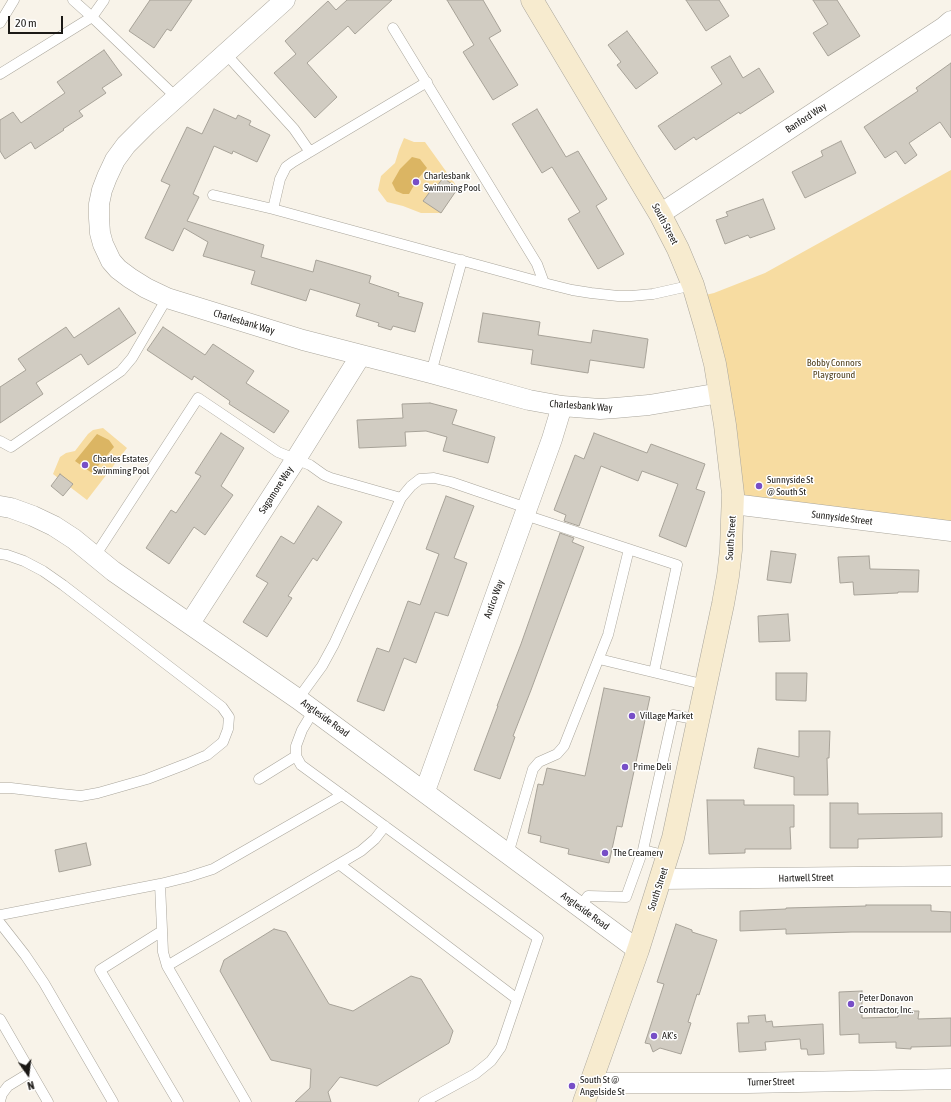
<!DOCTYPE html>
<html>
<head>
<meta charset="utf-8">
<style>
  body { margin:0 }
  #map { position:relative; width:951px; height:1102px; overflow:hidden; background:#f8f3e9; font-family:"Asap Condensed",sans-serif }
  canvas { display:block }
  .north { position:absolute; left:8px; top:1054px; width:40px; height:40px; -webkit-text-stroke:3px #fff; paint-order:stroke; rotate:166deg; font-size:11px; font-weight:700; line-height:16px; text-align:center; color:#1b1916 }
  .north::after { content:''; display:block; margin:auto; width:14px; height:18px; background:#1b1916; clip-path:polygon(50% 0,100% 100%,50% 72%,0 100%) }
  .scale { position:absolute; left:8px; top:16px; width:55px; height:18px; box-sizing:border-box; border:2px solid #1b1916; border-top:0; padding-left:5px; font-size:12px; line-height:14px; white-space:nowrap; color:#1b1916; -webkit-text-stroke:3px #fff; paint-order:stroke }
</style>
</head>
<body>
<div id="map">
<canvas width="951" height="1102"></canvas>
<div class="north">N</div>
<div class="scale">20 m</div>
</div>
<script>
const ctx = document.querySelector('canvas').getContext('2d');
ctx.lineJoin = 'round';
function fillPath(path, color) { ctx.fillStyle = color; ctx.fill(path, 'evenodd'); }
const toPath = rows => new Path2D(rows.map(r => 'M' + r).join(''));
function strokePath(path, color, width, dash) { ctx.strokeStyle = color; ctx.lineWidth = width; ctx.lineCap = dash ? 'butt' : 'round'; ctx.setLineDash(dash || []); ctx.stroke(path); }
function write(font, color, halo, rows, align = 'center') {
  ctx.font = font + ' "Asap Condensed",sans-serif'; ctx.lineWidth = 3; ctx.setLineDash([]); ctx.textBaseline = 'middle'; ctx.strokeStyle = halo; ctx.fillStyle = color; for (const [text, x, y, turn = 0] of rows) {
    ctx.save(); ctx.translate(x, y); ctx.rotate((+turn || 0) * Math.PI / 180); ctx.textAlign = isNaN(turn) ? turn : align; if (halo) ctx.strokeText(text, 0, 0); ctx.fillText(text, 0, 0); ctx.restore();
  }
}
fillPath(toPath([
  [404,138,414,142,425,142,458,188,441,213,421,213,403,206,387,202,378,190,381,176,395,163,399,150],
  [951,170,951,531,733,504,697,297,714,293,765,273],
  [103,428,127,448,87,500,53,474,60,457,66,453,75,451,88,434,93,430]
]), '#f7dca1');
fillPath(toPath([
  [412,157,420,159,427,168,417,180,409,194,403,194,396,191,392,183,400,169],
  [97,434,109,440,114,447,92,473,75,461]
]), '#dbb563');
const building = toPath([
  [150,0,192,0,171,31,167,29,154,48,129,31,150,0],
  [347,0,392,0,355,34,348,26,307,63,337,97,315,118,274,73,296,54,285,41,328,1,336,10,347,0],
  [447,0,483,0,501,31,489,38,518,85,493,100,463,52,474,45,447,0],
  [686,0,719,0,729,16,706,31,686,0],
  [813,0,837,0,860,36,828,56,813,33,828,24,813,0],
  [627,31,658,73,636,89,617,65,621,62,608,45,627,31],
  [104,50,122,75,102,88,106,93,79,111,83,116,63,129,64,130,35,149,31,142,5,159,0,151,0,120,13,112,21,123,65,93,57,82,104,50],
  [730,56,743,78,759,68,774,92,740,114,739,112,696,140,694,137,675,150,658,126,722,84,711,67,730,56],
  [951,63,951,138,940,122,909,143,917,155,905,164,896,151,885,158,864,127,918,91,916,88,951,63],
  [214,109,236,119,238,115,251,121,249,125,270,135,257,162,233,151,232,154,214,146,193,194,199,197,187,221,264,245,261,257,313,272,316,260,371,276,369,283,399,293,398,296,423,303,415,332,393,326,391,330,378,326,379,323,356,316,360,304,310,289,306,301,251,284,255,271,203,256,208,242,184,228,173,251,145,238,170,185,161,181,187,127,202,134,214,109],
  [537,109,566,157,578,151,607,199,596,206,624,254,598,269,568,219,580,212,552,167,542,173,512,124,537,109],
  [841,141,856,173,805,198,792,172,823,156,821,151,841,141],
  [443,178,458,188,441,213,423,201,435,185,437,186,443,178],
  [763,199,775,229,750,238,748,235,725,244,716,220,728,216,726,212,763,199],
  [119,308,136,333,88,365,81,354,36,383,43,394,0,423,0,387,26,370,18,359,66,327,74,338,119,308],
  [483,313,540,322,538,335,591,343,593,330,648,339,644,368,590,360,588,373,531,364,533,350,478,342,483,313],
  [163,327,205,355,213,344,254,371,246,383,289,411,274,433,229,404,230,401,194,376,192,380,147,350,163,327],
  [430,403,457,410,452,424,495,437,488,463,443,451,447,437,426,431,405,432,406,446,359,448,357,420,403,418,402,404,430,403],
  [221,433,244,448,221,486,233,495,205,535,194,527,169,564,146,548,171,510,176,513,201,476,195,473,221,433],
  [594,433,647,453,651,444,705,464,696,489,705,492,686,547,659,536,678,484,642,471,638,481,601,466,579,526,564,521,566,515,554,510,575,455,584,459,594,433],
  [60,474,73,484,63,496,51,486,60,474],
  [446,496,474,506,454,558,467,563,448,616,435,612,416,663,404,658,384,711,357,701,377,648,389,652,408,601,420,605,439,554,426,549,446,496],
  [318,506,342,522,317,561,313,558,288,596,292,598,267,637,243,622,268,583,256,576,281,536,294,544,318,506],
  [560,533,574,538,572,542,584,547,531,690,513,736,515,737,500,779,474,770,498,706,497,706,521,644,560,533],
  [771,551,796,554,791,583,767,580,771,551],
  [869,556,870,569,919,570,918,592,898,592,898,593,854,595,853,582,840,583,838,557,869,556],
  [788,614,790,641,759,642,758,616,788,614],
  [776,673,807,673,806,701,776,700,776,673],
  [604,688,650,697,622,827,617,826,609,863,568,854,569,849,540,842,541,836,528,833,538,784,543,785,547,768,585,776,604,688],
  [799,731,830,731,829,758,827,758,828,795,794,795,794,777,754,768,758,748,799,757,799,731],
  [707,800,744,800,744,805,794,805,794,827,790,827,791,849,745,849,745,853,709,854,707,800],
  [830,803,858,803,858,814,942,813,942,837,858,839,858,848,830,848,830,803],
  [86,843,91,865,59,872,55,850,86,843],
  [866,905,931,905,931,911,951,912,951,932,852,932,786,934,786,929,740,931,740,911,786,909,786,908,866,906,866,905],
  [676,924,692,930,692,932,717,940,699,995,697,994,688,1022,691,1023,681,1054,660,1048,653,1052,650,1044,645,1043,664,984,657,982,676,924],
  [274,929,286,932,329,1004,353,1011,411,976,421,979,453,1031,449,1043,377,1086,340,1077,328,1092,331,1102,295,1102,310,1088,311,1069,271,1060,220,971,224,960,274,929],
  [862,991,862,1018,898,1017,898,1011,919,1011,918,1019,951,1018,951,1046,911,1047,911,1049,896,1048,896,1042,859,1043,859,1034,840,1035,839,992,862,991],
  [765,1015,766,1022,772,1021,773,1027,823,1024,824,1054,808,1055,807,1049,801,1049,800,1039,765,1042,766,1050,739,1052,737,1023,749,1023,748,1016,765,1015]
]);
fillPath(building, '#d1ccc2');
strokePath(building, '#a7a298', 1);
const lane = toPath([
  [73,0,92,17,176,97],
  [0,23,14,0],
  [393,28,537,264,544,283],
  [225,53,294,129,310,152],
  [0,74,92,17,104,0],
  [213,195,273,209,544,283,572,290,591,293,618,296,631,296,653,294,693,285],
  [273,209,280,179,286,167,293,162,427,82],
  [431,373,462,260],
  [0,441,11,447,121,371,132,358,167,298],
  [525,515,677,565,654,672],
  [0,554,7,555,24,561,43,571,63,585,222,707,229,717,228,729,223,742,207,755,186,764,147,779,98,793,81,796,61,794,11,788,0,788],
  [95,556,198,398,278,452,310,465,324,475,331,478,401,498],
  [599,659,706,685],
  [298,699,322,666,334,644,401,498,411,486,420,479,434,478,451,482,527,508],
  [314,710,302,730,296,746,296,756,301,765,538,938,501,1047,491,1061,475,1074,424,1102],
  [259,779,296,756],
  [643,850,668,856],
  [508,854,533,769,539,762,557,754,564,746,608,635,629,549],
  [339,864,517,999],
  [160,884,163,952,167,966,246,1102],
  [580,907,588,896,626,897,643,850,673,715,699,720],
  [0,915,160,884,188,877,213,869,342,795],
  [0,923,25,955,44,983,113,1102],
  [162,931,100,970,178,1102],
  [167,966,361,851,375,839,385,826],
  [0,1019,48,1102],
  [0,1101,2,1094,8,1086,31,1072]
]);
const street = toPath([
  [285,0,147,124,126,145,115,160,107,177,102,190,99,204,99,218,100,233,103,244,111,261,118,269,130,278,146,288,167,298,209,311,303,340,431,373,529,400,562,406,600,409,615,408,649,405,720,393],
  [660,214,944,27,951,21],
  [733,504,951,531],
  [0,506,11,508,33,516,54,526,74,539,113,571,298,699,638,950],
  [190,623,296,459,361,355],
  [425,791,552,439,562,406],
  [661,879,951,876],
  [591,1083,748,1083,951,1079]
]);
const secondary = toPath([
  [532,0,660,214,678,249,693,285,706,329,715,364,725,425,733,494,732,520,731,550,728,576,723,604,673,838,638,950,584,1102]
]);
strokePath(lane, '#aaa69c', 11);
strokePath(street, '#aaa69c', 21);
strokePath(secondary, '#aaa69c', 23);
strokePath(lane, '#fff', 10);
strokePath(street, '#fff', 20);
strokePath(secondary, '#f7ebcf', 22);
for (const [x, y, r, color] of [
  [416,182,4,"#774ec7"],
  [85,465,4,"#774ec7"],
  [759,486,4,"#774ec7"],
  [632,716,4,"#774ec7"],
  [625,767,4,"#774ec7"],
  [605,853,4,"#774ec7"],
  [851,1004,4,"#774ec7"],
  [654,1036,4,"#774ec7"],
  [572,1086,4,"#774ec7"]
]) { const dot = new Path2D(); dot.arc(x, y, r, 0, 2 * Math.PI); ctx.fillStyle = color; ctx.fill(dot); strokePath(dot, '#fff', 1.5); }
write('10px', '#1b1916', '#fff', [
  ["Banford Way",806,118,-33],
  ["South Street",665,224,62],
  ["Charlesbank Way",244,322,17],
  ["Charlesbank Way",581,406,4],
  ["Sagamore Way",276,490,-57],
  ["Sunnyside Street",842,518,7],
  ["South Street",731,538,-86],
  ["Antico Way",494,599,-70],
  ["Angleside Road",325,718,36],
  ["Hartwell Street",806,878,-1],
  ["South Street",658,889,-72],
  ["Angleside Road",585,911,36],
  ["Turner Street",771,1082,-1]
]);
write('10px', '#1b1916', '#fff', [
  ["Charlesbank",424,176],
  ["Swimming Pool",424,188],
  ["Charles Estates",93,459],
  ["Swimming Pool",93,471],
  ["Sunnyside St",767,480],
  ["@ South St",767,492],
  ["Village Market",640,716],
  ["Prime Deli",633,767],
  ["The Creamery",613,853],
  ["Peter Donavon",859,998],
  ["Contractor, Inc.",859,1010],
  ["AK's",662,1036],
  ["South St @",580,1080],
  ["Angelside St",580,1092]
], 'left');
write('10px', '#4f3f1c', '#fff', [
  ["Bobby Connors",834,363],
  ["Playground",834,375]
]);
</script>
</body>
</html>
